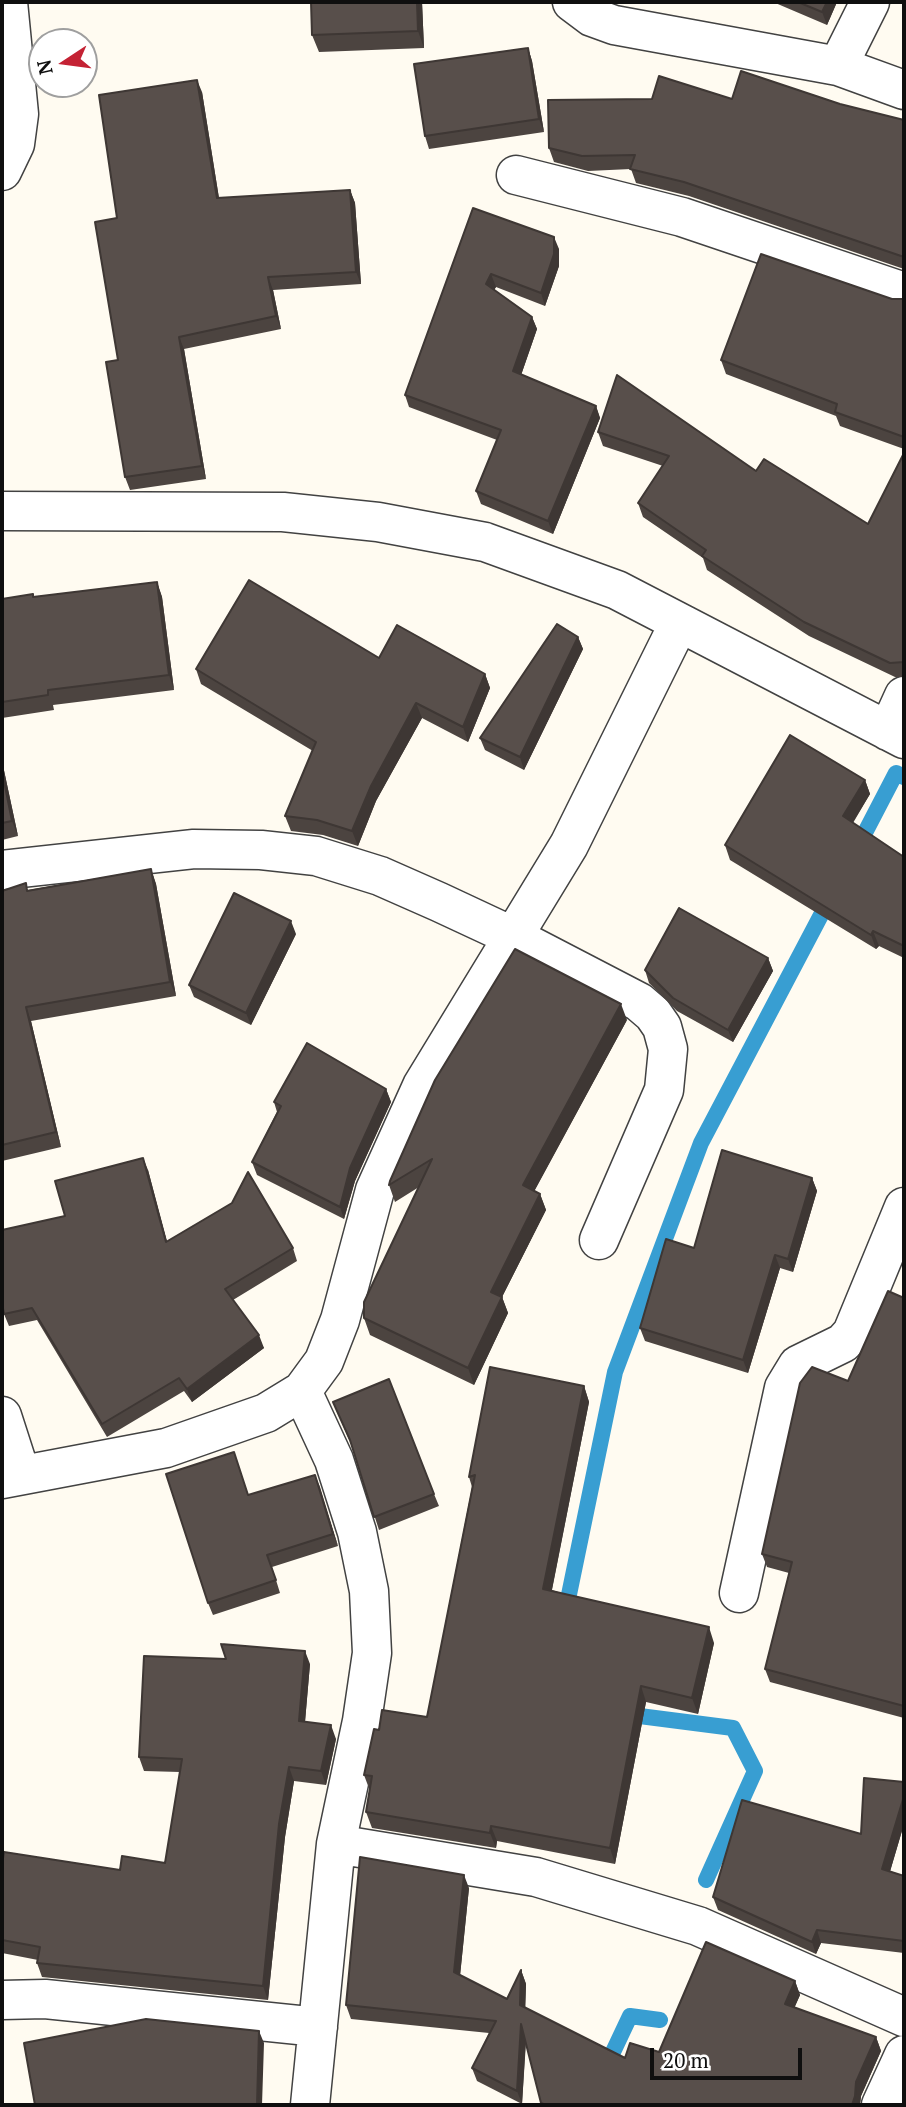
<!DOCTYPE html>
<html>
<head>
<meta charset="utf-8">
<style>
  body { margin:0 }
  #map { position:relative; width:906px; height:2107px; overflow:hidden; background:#fffbf1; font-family:"PT Serif",serif }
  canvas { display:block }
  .frame { position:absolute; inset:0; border:4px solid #0f0f0f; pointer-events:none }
  .north { position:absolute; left:28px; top:28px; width:70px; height:70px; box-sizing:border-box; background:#fff; border:2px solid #9f9f9f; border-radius:50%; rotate:257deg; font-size:19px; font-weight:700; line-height:28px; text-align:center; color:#0f0f0f }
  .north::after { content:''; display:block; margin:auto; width:24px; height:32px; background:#c42234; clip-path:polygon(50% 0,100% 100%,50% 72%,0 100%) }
  .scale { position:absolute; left:650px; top:2048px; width:152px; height:32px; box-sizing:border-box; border:4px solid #0f0f0f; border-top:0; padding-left:9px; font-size:21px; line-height:24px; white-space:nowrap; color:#0f0f0f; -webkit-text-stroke:5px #fff; paint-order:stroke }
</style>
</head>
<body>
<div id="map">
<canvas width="906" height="2107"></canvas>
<div class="frame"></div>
<div class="north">N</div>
<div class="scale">20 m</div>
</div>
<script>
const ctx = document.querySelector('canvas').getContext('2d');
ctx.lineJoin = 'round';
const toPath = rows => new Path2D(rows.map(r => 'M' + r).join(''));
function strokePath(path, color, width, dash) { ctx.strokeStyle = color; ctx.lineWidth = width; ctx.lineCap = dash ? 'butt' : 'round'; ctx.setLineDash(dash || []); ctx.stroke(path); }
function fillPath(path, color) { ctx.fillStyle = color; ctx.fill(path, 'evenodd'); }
strokePath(toPath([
  [857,848,896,773,904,777],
  [565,1614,615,1372,701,1143,830,898],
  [624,1714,733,1728,755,1771,706,1880],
  [588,2105,630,2016,660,2020]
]), '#389ed2', 16);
const minor = toPath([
  [572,2,592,17,614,25,838,66,904,90],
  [838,66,870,2],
  [2,171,15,144,19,114,8,2],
  [516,175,682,217,904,292],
  [2,511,283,512,378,522,485,542,617,590,904,739],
  [888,731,904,696],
  [2,870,194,849,261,850,316,856,380,876,439,902,514,937,639,1002,653,1014,662,1027,668,1049,664,1090,599,1240],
  [302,1391,334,1460,357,1532,369,1591,372,1653,362,1721,336,1844,310,2105],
  [2,1416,21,1475],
  [2,1479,166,1448,266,1413,302,1391,324,1361,340,1320,375,1190,422,1086,569,845,679,623],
  [739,1593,784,1388,798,1365,843,1343,852,1333,904,1207],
  [336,1844,536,1877,698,1926,904,2017],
  [2,2000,45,1999,318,2027],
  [881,2105,904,2055]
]);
strokePath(minor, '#424242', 41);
strokePath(minor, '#fff', 38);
fillPath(toPath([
  [422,2,424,48,319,52,312,35],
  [773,2,837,2,827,25],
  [528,48,532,61,544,132,429,149,425,136],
  [202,92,219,198,350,190,355,203,361,284,273,290,281,329,184,349,206,479,130,490,125,477,118,360,117,218],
  [732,99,840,104,904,120,904,269,689,196,636,183,631,169,588,171,554,162,549,148],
  [473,208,559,249,559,266,545,306,496,287,494,290,532,317,537,329,521,375,596,406,600,418,553,534,481,504,476,491,497,440,409,407,405,395],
  [892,299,904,299,904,449,840,426,836,416,726,374,721,360],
  [598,432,756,471,868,524,904,453,904,677,895,677,809,636,707,570,703,558,643,517,638,503,663,466,603,446],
  [157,582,162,597,174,690,53,705,54,710,2,718,2,599,34,597],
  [578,637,583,649,524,770,485,750,480,738],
  [379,658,485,674,490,688,468,742,422,718,376,801,358,846,323,835,291,831,285,816,313,751,201,684,196,669],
  [2,761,18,836,2,840],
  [865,780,870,794,853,823,904,857,904,958,879,946,876,949,730,860,725,845],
  [151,869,156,884,176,996,31,1021,61,1147,2,1161,2,891,28,890],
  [296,934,251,1025,194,997,189,985],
  [768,958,773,971,733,1042,677,1011,649,983,645,970],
  [627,1020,534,1191,540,1194,546,1210,502,1297,508,1313,474,1385,370,1335,364,1318,419,1187,395,1202,389,1185],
  [386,1089,391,1102,355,1181,344,1219,257,1175,252,1162,277,1112,274,1102],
  [148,1170,167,1241,293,1248,297,1261,233,1300,264,1348,192,1402,184,1391,107,1437,37,1320,9,1326,4,1314,65,1216],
  [812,1178,817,1191,793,1272,780,1268,748,1373,645,1341,640,1328,694,1248],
  [904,1298,904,1718,770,1682,765,1669,789,1573,767,1567,762,1554,848,1381],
  [584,1386,589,1402,552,1590,714,1643,698,1714,646,1702,615,1864,497,1841,496,1848,372,1828,366,1812,370,1791,364,1775,379,1730,427,1717,472,1487,469,1477],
  [333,1402,434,1494,439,1506,379,1530,353,1449],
  [315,1475,338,1546,272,1567,280,1593,213,1615,208,1603,248,1495],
  [310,1664,305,1721,336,1739,326,1785,294,1781,285,1837,268,2000,42,1977,37,1963,38,1960,2,1953,2,1865,120,1870,165,1863,180,1772,144,1771,139,1757],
  [904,1824,890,1871,904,1876,904,1953,821,1943,816,1954,718,1910,713,1897,861,1834],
  [469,1888,460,1975,507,1999,521,1970,526,1984,525,2008,625,2058,659,2052,795,1981,800,1995,794,2008,876,2037,881,2051,861,2096,860,2105,542,2105,526,2042,522,2104,477,2081,472,2068,489,2033,351,2019,346,2005]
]), '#4c4440');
fillPath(toPath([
  [417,2,422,2,424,48,418,31],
  [827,2,837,2,827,25,822,12],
  [528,48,532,61,544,132,539,119],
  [197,80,202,92,221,211,217,198],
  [350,190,355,203,361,284,356,272],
  [554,237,559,249,559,266,545,306,541,293],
  [491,274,496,287,490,297,486,284],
  [268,277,273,290,281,329,276,316],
  [532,317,537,329,518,384,513,371],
  [179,337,184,349,206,479,202,466],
  [596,406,600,418,553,534,548,521],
  [157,582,162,597,174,690,169,675],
  [578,637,583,649,524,770,520,757],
  [485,674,490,688,468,742,463,727],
  [416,703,422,718,376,801,358,846,352,831,371,786],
  [2,761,18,836,12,821,2,771],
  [865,780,870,794,848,830,843,816],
  [151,869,156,884,176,996,170,982],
  [291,921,296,934,251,1025,246,1013],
  [873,931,879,946,876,949,871,935],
  [768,958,773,971,733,1042,728,1030],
  [621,1004,627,1020,529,1201,523,1185],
  [26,1007,31,1021,61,1147,56,1132],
  [386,1089,391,1102,355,1181,344,1219,340,1207,350,1168],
  [143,1158,148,1170,170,1254,166,1242],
  [812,1178,817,1191,793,1272,788,1259],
  [540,1194,546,1210,502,1297,508,1313,474,1385,468,1368,491,1292],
  [775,1255,780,1268,748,1373,743,1360],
  [259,1335,264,1348,192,1402,187,1389],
  [584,1386,589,1402,549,1604,543,1589],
  [315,1475,320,1487,338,1546,333,1534],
  [709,1627,714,1643,698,1714,692,1698],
  [305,1651,310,1664,304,1734,299,1721],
  [641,1686,646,1702,615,1864,610,1848],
  [331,1725,336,1739,326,1785,321,1771],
  [289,1767,294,1781,285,1837,268,2000,263,1986,279,1824],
  [904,1796,904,1824,887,1882,882,1869],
  [491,1826,497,1841,496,1848,490,1833],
  [464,1875,469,1888,459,1986,454,1972],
  [817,1930,821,1943,816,1954,812,1942],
  [521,1970,526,1984,525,2019,520,2005],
  [795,1981,800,1995,790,2018,785,2004],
  [521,2024,526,2037,522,2104,517,2091],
  [259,2031,264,2043,262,2105,257,2105],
  [876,2037,881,2051,861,2096,860,2105,852,2105,856,2082]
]), '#3e3734');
const building = toPath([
  [311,2,417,2,418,31,312,35,311,2],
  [798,2,827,2,822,12,798,2],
  [528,48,539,119,425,136,414,64,528,48],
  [741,71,840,104,904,120,904,257,684,182,630,169,635,155,582,156,549,148,548,100,652,99,659,76,732,99,741,71],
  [197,80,217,198,350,190,356,272,268,277,276,316,179,337,202,466,125,477,106,362,118,360,95,222,117,218,99,95,197,80],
  [473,208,554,237,554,254,541,293,491,274,486,284,532,317,513,371,596,406,548,521,476,491,501,430,405,395,473,208],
  [761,254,892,299,904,299,904,437,835,412,837,404,721,360,761,254],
  [617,375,756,471,764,459,868,524,904,453,904,662,890,663,804,622,702,556,706,550,638,503,669,456,598,432,617,375],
  [249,580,379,658,397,625,485,674,463,727,416,703,371,786,352,831,317,820,285,816,316,742,196,669,249,580],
  [157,582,169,675,48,690,48,695,2,702,2,599,33,594,33,597,157,582],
  [557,624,578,637,520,757,480,738,557,624],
  [790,735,865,780,843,816,904,857,904,946,873,931,871,935,725,845,790,735],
  [2,771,12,821,2,823,2,771],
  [151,869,170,982,26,1007,56,1132,2,1145,2,891,26,883,27,891,151,869],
  [234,893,291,921,246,1013,189,985,234,893],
  [679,908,768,958,728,1030,673,998,645,970,679,908],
  [515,949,621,1004,523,1185,540,1194,491,1292,502,1297,468,1368,364,1318,364,1302,432,1159,389,1185,390,1181,435,1080,515,949],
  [307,1043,386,1089,350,1168,340,1207,252,1162,281,1106,274,1102,307,1043],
  [722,1150,812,1178,788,1259,775,1255,743,1360,640,1328,666,1239,694,1248,722,1150],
  [143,1158,166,1242,232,1203,248,1172,293,1248,225,1289,259,1335,187,1389,179,1378,102,1424,32,1308,4,1314,2,1303,2,1230,65,1216,55,1181,143,1158],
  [888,1291,904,1298,904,1706,765,1669,792,1562,762,1554,800,1383,812,1367,848,1381,888,1291],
  [490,1367,584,1386,543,1589,709,1627,692,1698,641,1686,610,1848,491,1826,490,1833,366,1812,372,1776,364,1775,374,1729,379,1730,382,1710,427,1717,475,1475,469,1477,490,1367],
  [389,1379,434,1494,374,1517,350,1440,333,1402,389,1379],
  [234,1452,248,1495,315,1475,333,1534,267,1555,276,1580,208,1603,166,1474,234,1452],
  [221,1644,305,1651,299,1721,331,1725,321,1771,289,1767,279,1824,263,1986,37,1963,40,1947,2,1940,2,1865,4,1852,120,1870,122,1856,165,1863,182,1759,139,1757,144,1656,226,1659,221,1644],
  [864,1778,904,1782,904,1796,882,1869,904,1876,904,1941,817,1930,812,1942,713,1897,742,1800,861,1834,864,1778],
  [360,1857,464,1875,454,1972,507,1999,521,1970,520,2005,625,2058,630,2043,659,2052,706,1942,795,1981,785,2004,876,2037,856,2082,855,2096,852,2105,546,2105,541,2103,521,2024,517,2091,472,2068,496,2021,346,2005,360,1857],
  [146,2019,259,2031,257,2105,35,2105,24,2043,146,2019]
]);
fillPath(building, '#584f4b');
strokePath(building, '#3e3734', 2);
</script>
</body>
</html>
